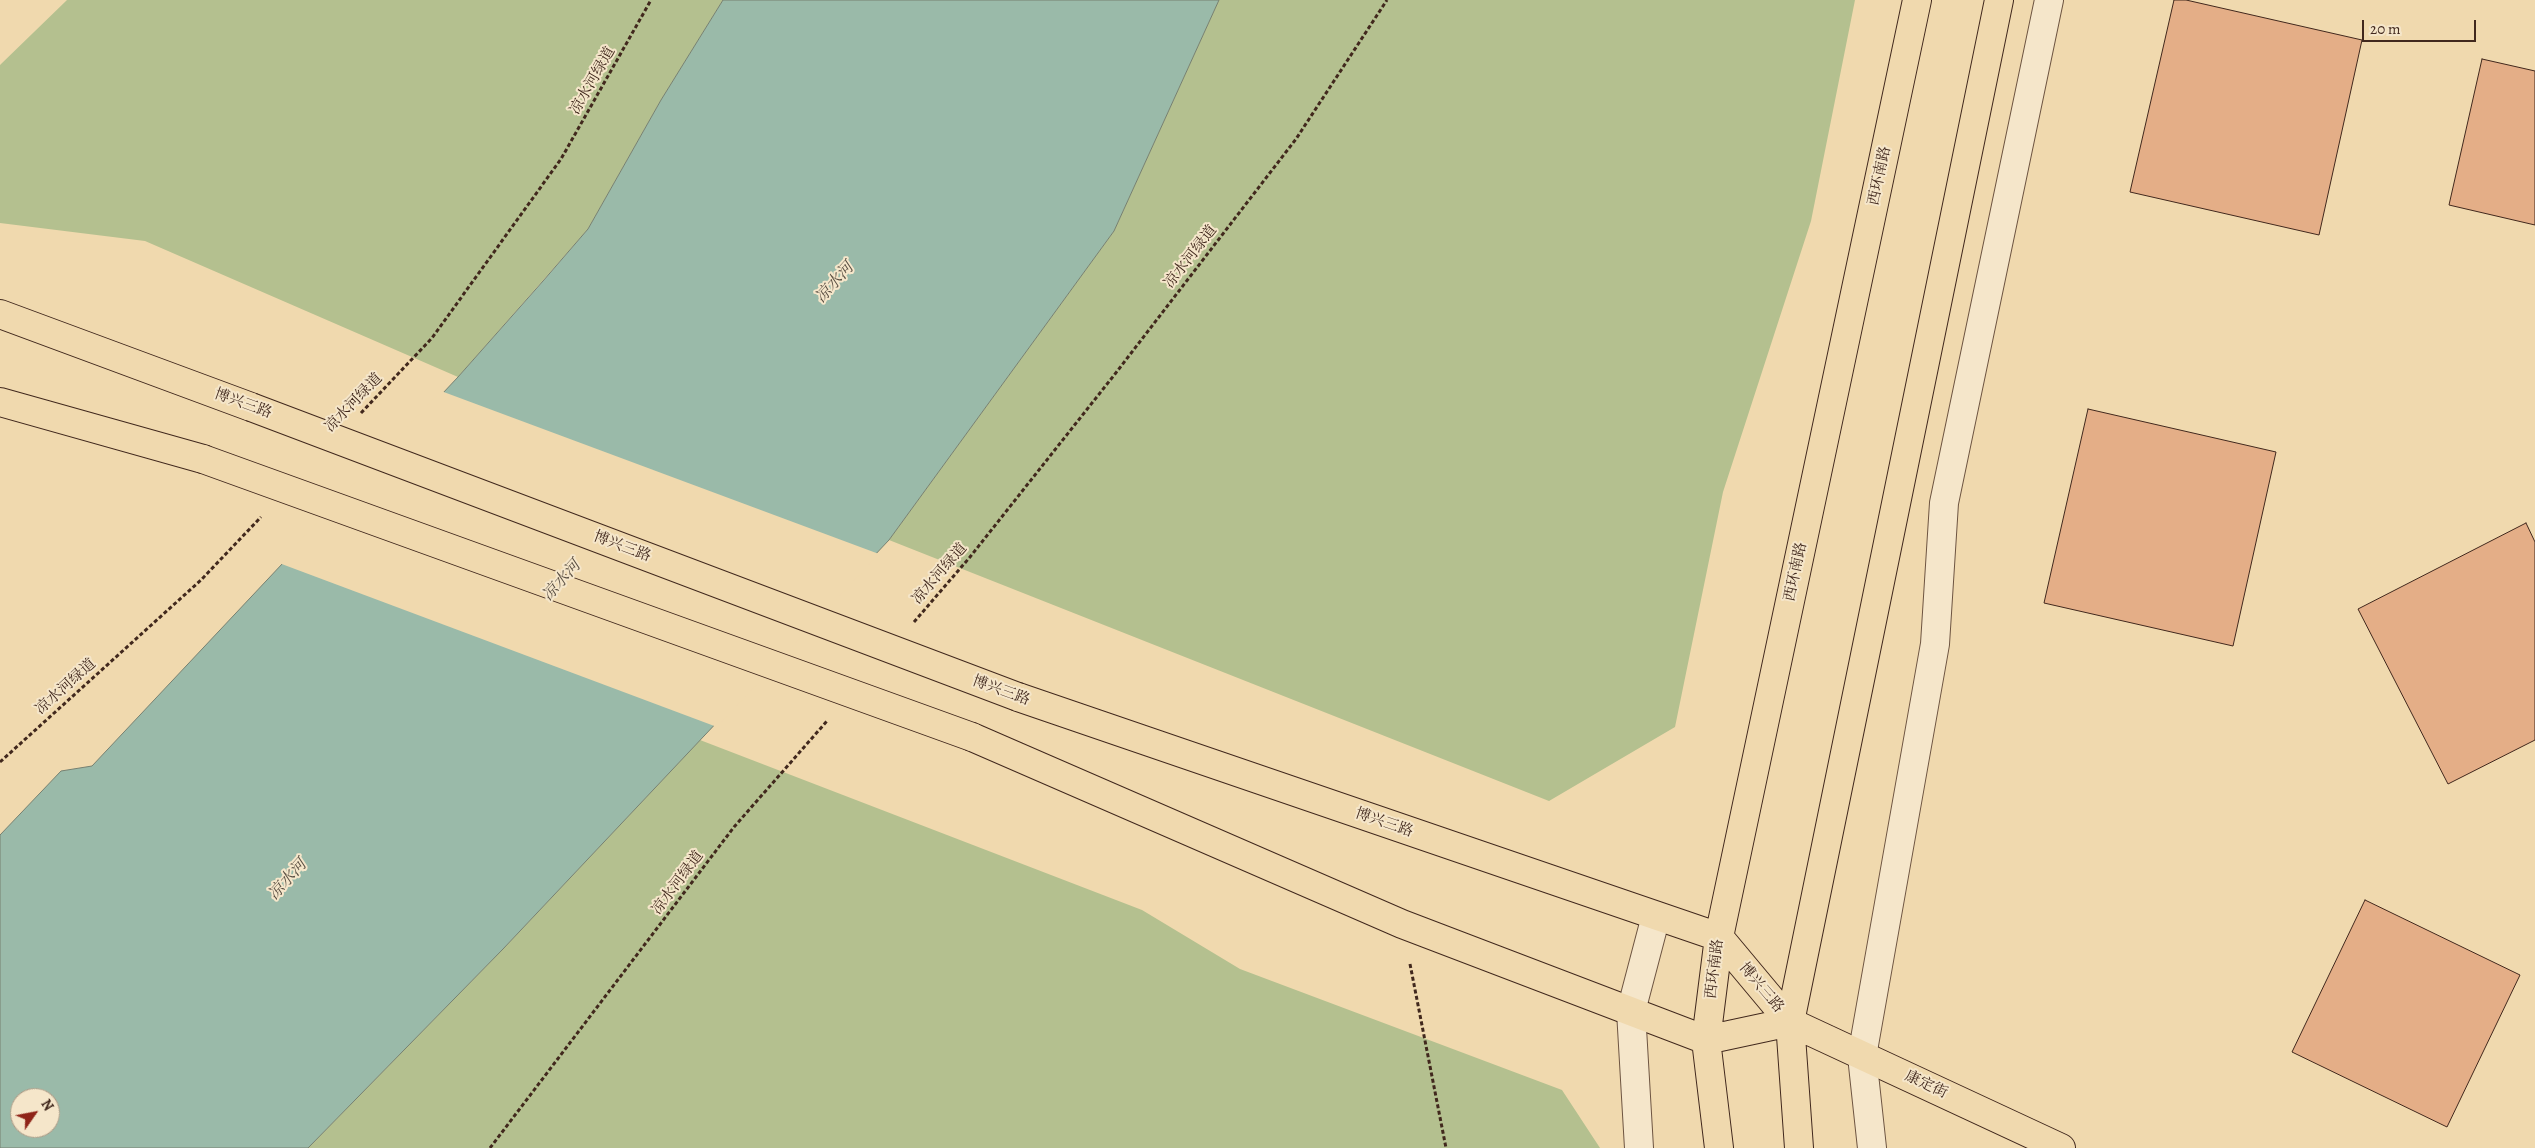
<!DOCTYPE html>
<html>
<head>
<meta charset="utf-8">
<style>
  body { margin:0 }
  #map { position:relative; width:2535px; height:1148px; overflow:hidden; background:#f0d9ae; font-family:Alegreya,serif }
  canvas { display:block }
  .north { position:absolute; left:10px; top:1088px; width:50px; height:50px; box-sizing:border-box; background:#f5e6ca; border:1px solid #ad9a85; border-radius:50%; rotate:57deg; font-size:14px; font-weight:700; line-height:20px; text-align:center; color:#41281d }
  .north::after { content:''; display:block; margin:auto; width:18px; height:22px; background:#8f2418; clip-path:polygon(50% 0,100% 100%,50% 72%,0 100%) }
  .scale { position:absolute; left:2362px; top:20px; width:114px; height:22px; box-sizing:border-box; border:2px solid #41281d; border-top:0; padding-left:6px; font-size:15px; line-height:18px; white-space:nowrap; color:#41281d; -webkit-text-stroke:4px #f5e6ca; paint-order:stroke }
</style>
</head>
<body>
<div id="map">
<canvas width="2535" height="1148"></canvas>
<div class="north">N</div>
<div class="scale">20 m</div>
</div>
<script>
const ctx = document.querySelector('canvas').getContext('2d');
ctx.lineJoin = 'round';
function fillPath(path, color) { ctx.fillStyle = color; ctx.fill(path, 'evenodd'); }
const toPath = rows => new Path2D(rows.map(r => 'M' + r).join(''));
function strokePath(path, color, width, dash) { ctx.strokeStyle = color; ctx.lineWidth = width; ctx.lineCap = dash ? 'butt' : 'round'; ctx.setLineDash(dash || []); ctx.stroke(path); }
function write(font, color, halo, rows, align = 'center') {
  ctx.font = font + ' Alegreya,"Noto Serif SC",serif'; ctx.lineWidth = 4; ctx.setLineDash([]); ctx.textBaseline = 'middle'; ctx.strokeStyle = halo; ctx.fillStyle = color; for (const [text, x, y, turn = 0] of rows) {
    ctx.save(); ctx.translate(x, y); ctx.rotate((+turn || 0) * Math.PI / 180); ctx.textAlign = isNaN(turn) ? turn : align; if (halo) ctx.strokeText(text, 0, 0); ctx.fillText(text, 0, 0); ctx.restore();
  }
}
fillPath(toPath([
  [67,0,723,0,661,100,588,229,458,377,145,241,0,223,0,65],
  [1219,0,1855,0,1811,221,1723,492,1675,727,1549,801,889,540,1114,231],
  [700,740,1142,910,1240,969,1562,1090,1600,1148,308,1148,503,949]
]), '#b4c08f');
const water = toPath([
  [723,0,1219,0,1114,231,889,540,503,949,308,1148,0,1148,0,835,61,771,92,766,458,377,543,281,588,229,661,100,723,0],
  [20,1098,50,1098,50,1128,20,1128,20,1098]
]);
fillPath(water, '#9abaa9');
strokePath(water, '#768071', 1);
fillPath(toPath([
  [441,391,879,554,717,727,279,563]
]), '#f0d9ae');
const building = toPath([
  [2174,0,2186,0,2362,40,2319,235,2130,192,2174,0],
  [2482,59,2535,71,2535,225,2449,205,2482,59],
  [2088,409,2276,452,2233,646,2044,603,2088,409],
  [2526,523,2535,542,2535,740,2448,784,2358,609,2526,523],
  [2365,900,2520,975,2447,1127,2292,1052,2365,900]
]);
fillPath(building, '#e4ae87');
strokePath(building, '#41281d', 1);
const minor = toPath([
  [1639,1148,1631,1011,1656,916],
  [1872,1148,1862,1056,1935,644,1944,503,2049,0]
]);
const major = toPath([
  [0,314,251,407],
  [0,402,203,459],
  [1018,697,1719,937,1790,1022,2061,1148],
  [972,737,1402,924,1706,1040,1790,1022],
  [1719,1148,1706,1040,1719,937,1917,0],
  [1799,1148,1790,1022,1999,0]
]);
strokePath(minor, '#6d5441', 30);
strokePath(major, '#41281d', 30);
strokePath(toPath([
  [361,413,432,338,561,159,651,0],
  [914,622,970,557,1115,374,1296,139,1387,0],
  [0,762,201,580,261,517],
  [1410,964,1446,1148],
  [490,1148,734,827,827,721]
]), '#41281d', 3, [4, 2.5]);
strokePath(minor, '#f5e6ca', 28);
strokePath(major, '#f0d9ae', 28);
const majorBridge = toPath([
  [251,407,1018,697],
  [203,459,972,737]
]);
strokePath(majorBridge, '#41281d', 30, []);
strokePath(majorBridge, '#f0d9ae', 28);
write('15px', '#41281d', '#f5e6ca', [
  ["凉水河绿道",593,81,-60],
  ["西环南路",1880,176,-78],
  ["凉水河绿道",1191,257,-52],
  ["凉水河绿道",354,403,-46],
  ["博兴三路",243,404,20],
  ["博兴三路",622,547,21],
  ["西环南路",1796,572,-78],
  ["凉水河绿道",940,574,-49],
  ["凉水河绿道",66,687,-42],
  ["博兴三路",1001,691,20],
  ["博兴三路",1384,823,19],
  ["凉水河绿道",678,883,-53],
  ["西环南路",1715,969,-83],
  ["博兴三路",1761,988,50],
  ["康定街",1926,1085,25]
]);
write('italic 16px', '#574c40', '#f5e6ca', [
  ["凉水河",835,283,-48],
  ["凉水河",562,581,-48],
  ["凉水河",288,880,-48]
]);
</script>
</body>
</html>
